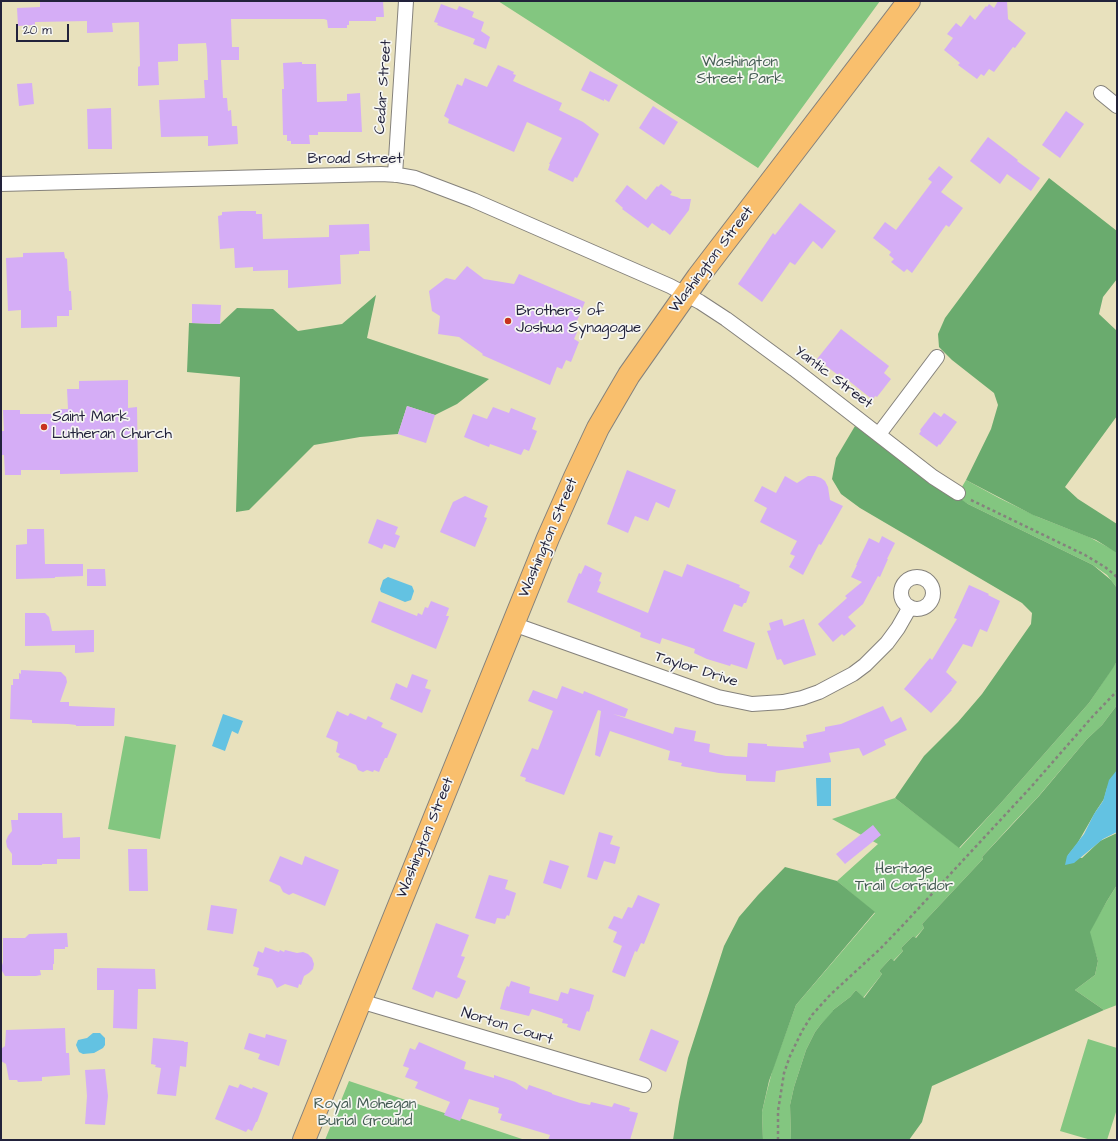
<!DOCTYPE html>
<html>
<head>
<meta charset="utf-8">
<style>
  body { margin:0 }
  #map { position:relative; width:1118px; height:1141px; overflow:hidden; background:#e8e1bd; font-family:"Architects Daughter",sans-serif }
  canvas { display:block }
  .frame { position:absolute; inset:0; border:2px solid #22223b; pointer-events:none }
  .scale { position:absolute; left:16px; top:24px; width:53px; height:18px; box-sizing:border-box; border:2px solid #22223b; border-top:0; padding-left:5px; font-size:12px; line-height:14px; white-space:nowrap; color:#22223b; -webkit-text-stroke:3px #f6f6f2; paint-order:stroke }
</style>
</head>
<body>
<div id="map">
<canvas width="1118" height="1141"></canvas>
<div class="frame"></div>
<div class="scale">20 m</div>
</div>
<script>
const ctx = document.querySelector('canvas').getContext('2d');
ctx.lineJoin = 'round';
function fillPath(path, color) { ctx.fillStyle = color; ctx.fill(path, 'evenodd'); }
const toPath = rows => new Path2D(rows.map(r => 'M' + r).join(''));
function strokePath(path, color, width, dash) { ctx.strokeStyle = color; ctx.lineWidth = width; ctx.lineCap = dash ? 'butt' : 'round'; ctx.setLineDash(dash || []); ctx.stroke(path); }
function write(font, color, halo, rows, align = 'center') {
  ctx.font = font + ' "Architects Daughter",sans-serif'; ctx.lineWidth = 3.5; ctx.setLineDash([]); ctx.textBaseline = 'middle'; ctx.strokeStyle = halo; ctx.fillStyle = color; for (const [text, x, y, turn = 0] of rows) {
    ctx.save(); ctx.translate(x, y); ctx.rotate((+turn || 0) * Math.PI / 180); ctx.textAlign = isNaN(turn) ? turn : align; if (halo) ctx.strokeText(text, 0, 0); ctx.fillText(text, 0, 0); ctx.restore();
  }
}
fillPath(toPath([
  [498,1,880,1,758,168],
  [966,480,999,498,1038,517,1089,537,1117,552,1117,588,1107,575,1093,565,968,504,956,497],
  [1117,661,1117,705,1102,725,1087,739,1037,798,1014,822,982,857,983,859,922,924,924,928,915,938,913,936,901,948,903,951,893,961,891,958,879,971,882,974,863,998,856,990,850,997,833,1010,834,1011,821,1024,815,1032,806,1050,794,1087,790,1105,791,1140,763,1140,762,1112,766,1095,773,1068,796,1005,875,913,837,881,878,844,832,819,895,798,960,848,1000,804,1089,703],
  [125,736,176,745,160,839,108,829],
  [1117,885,1117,1005,1104,1010,1075,990,1095,975,1098,961,1089,932,1107,901],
  [1088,1039,1117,1048,1117,1109,1107,1140,1091,1140,1060,1131],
  [349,1081,525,1140,325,1140]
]), '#83c680');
fillPath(toPath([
  [1049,178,1117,231,1117,279,1103,297,1099,314,1117,331,1117,416,1065,487,1078,499,1117,524,1117,553,1096,540,1033,515,966,480,991,429,998,405,994,393,952,360,939,347,938,334,945,318],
  [376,295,367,338,489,379,457,404,435,415,407,406,398,434,360,437,314,445,249,510,236,512,240,377,187,372,189,323,220,324,237,308,273,309,298,331,342,324],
  [855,426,968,504,1093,565,1111,580,1117,588,1117,661,1113,668,1089,703,1000,804,959,848,895,798,924,756,958,722,982,694,1031,624,1032,613,1022,603,860,508,841,494,832,479,836,458],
  [1117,705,1117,771,1107,788,1104,799,1096,811,1077,844,1068,855,1082,858,1100,841,1117,833,1117,885,1107,901,1090,932,1098,961,1095,975,1075,990,1104,1010,932,1086,922,1122,909,1140,791,1140,790,1105,794,1087,806,1050,815,1032,821,1024,833,1011,833,1010,850,997,856,990,864,998,882,974,879,971,891,958,894,961,903,951,901,948,913,936,916,938,924,928,922,924,983,859,982,857,1039,796,1087,739,1102,725],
  [785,867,837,881,875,912,796,1005,769,1081,762,1112,763,1140,673,1140,679,1102,688,1058,724,946,739,917,758,895]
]), '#6aab6e');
fillPath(toPath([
  [388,577,412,586,414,591,411,600,405,602,381,592,380,589,383,580],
  [223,714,243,721,238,734,232,731,225,751,212,746],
  [1117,770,1117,832,1103,839,1074,863,1065,865,1067,856,1084,834,1094,814,1103,801,1109,780],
  [816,778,831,778,831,806,817,806],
  [93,1033,100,1033,105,1038,105,1045,103,1048,94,1053,83,1054,79,1052,76,1045,78,1040,87,1038]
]), '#63c2e2');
fillPath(toPath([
  [40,1,383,1,384,17,376,17,376,21,349,21,349,25,347,25,347,28,328,28,327,20,324,19,231,19,232,47,239,47,239,60,221,60,223,98,227,98,228,111,231,110,232,126,237,126,238,144,208,146,208,136,161,137,159,100,205,98,204,80,208,80,207,51,206,43,178,44,178,61,158,62,159,85,138,86,138,67,140,66,139,22,112,23,113,32,87,33,87,21,35,22,35,25,18,26,17,8,40,7],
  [998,1,1007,1,1008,19,1026,33,1015,48,1013,47,994,72,989,69,984,76,981,74,977,79,958,65,960,63,944,50,953,38,947,34,956,23,961,27,970,15,975,20,986,6,987,7,989,4,994,8],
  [441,4,457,10,459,6,474,12,472,17,484,22,481,31,490,37,486,49,473,44,475,39,437,25,438,23,434,22],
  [302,62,302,64,316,64,317,102,347,101,347,94,360,93,362,132,318,132,318,135,309,135,310,144,291,144,291,141,287,141,287,135,283,135,282,89,284,89,283,63],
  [498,65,514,72,513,74,516,75,513,81,562,103,559,110,583,122,599,134,577,178,575,177,573,182,548,170,550,164,549,164,562,138,527,122,514,152,448,123,449,119,444,116,457,84,462,86,465,78,487,87],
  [590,71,618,85,609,102,604,99,604,101,581,90],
  [32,83,34,104,19,106,17,84],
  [653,106,678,122,664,145,639,128],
  [111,108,112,149,88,149,87,109],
  [1066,111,1084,124,1060,158,1042,145],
  [988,137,1018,160,1017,161,1040,178,1031,191,1007,174,1000,184,970,161],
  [939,166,953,177,941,192,963,208,949,227,946,225,912,273,907,269,904,272,891,262,894,259,889,255,891,252,873,238,885,222,896,230,932,182,928,179],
  [661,184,672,192,670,195,677,197,681,199,691,199,689,210,670,235,664,230,663,231,652,223,648,228,622,209,623,208,615,201,627,185,646,200,657,186,658,187],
  [800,203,836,231,822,249,813,241,795,265,790,262,762,302,738,284,773,233,775,235],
  [240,211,256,211,256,214,262,214,263,239,329,237,329,225,369,224,370,251,359,251,359,254,340,255,341,284,288,288,288,270,253,271,253,267,235,268,234,248,220,249,218,216,222,215,222,212],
  [64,252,65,258,67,259,69,291,71,291,72,310,69,310,69,316,57,316,57,327,21,328,21,310,8,311,6,258,23,257,23,253],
  [467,266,484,279,514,284,519,274,585,302,574,328,578,330,574,339,579,342,571,362,566,360,562,369,557,367,550,385,482,355,483,354,459,337,438,334,440,316,432,311,429,291,446,278,455,280],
  [192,304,221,305,220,324,192,323],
  [841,329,889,366,884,373,891,379,877,397,875,396,873,400,839,373,838,375,817,359],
  [128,380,128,408,137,407,138,472,60,474,60,470,21,470,21,475,5,475,4,455,1,455,1,431,4,431,3,410,20,410,20,414,58,414,58,409,68,409,67,389,79,389,79,381],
  [407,406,435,415,426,443,398,434],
  [493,407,509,413,511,408,536,418,532,429,537,431,529,451,524,449,521,455,490,444,489,447,464,437,473,414,487,419],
  [934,412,941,417,944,413,957,422,940,445,939,444,937,447,919,434,921,431,920,430],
  [627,470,676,490,669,508,656,502,648,521,635,516,628,533,607,524],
  [785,476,797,483,808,476,815,476,821,478,825,481,828,487,830,500,843,506,821,545,819,544,803,575,789,567,795,556,790,554,797,541,760,522,767,508,754,501,762,486,776,493],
  [465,496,488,506,484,517,487,518,475,547,440,532,453,502],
  [377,519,398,527,395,534,400,536,395,548,384,544,382,549,368,543],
  [27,529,44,529,45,564,83,564,83,576,55,577,55,578,16,579,16,545,27,544],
  [882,536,895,543,887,559,888,559,880,577,878,576,863,604,848,617,856,626,844,636,842,634,833,642,818,624,847,598,845,596,862,582,851,577,857,565,856,565,869,538,879,543],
  [687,564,740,585,739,587,750,592,746,603,744,603,742,607,734,604,723,631,755,643,747,669,731,664,730,666,707,659,694,653,695,649,662,638,660,644,640,637,641,633,567,602,579,573,581,574,585,565,602,573,599,581,601,582,597,592,648,613,664,570,682,577],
  [87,569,105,569,106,586,87,586],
  [969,585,989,594,988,595,1000,601,987,632,980,629,972,647,963,644,946,672,957,682,951,690,952,690,931,713,904,689,930,658,932,660,957,619,954,618],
  [379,601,417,616,418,613,422,615,425,607,428,608,431,601,449,608,446,616,449,616,436,649,371,622],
  [25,613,45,613,49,617,52,631,94,630,94,652,75,653,75,645,25,646],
  [782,619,784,626,804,619,816,655,784,665,781,659,777,660,767,631,771,630,769,623],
  [21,670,61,672,66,677,67,682,60,702,69,702,69,706,115,708,114,726,76,726,76,725,68,724,32,723,32,720,10,719,11,685,13,685,13,679,19,679,19,673,21,674],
  [412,674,428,680,425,688,431,690,422,713,390,699,396,683,407,688],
  [562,686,583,694,584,691,628,709,625,717,613,714,673,734,675,727,696,731,694,741,710,744,709,752,726,756,747,757,748,743,767,744,767,746,804,748,803,742,807,741,806,735,825,731,825,727,841,724,883,706,891,722,901,717,907,730,884,740,886,745,863,756,859,748,829,753,831,762,776,771,775,782,746,781,746,775,719,773,681,766,682,763,668,760,670,751,610,731,600,757,595,755,601,711,598,710,564,795,525,781,526,778,520,776,532,748,538,750,553,711,528,701,533,690,557,699],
  [337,711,348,716,350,713,366,720,368,716,383,723,381,727,397,734,387,758,385,758,379,772,374,770,373,772,367,770,363,772,358,770,356,765,338,757,340,754,336,752,338,742,326,737],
  [18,813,62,813,63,838,80,837,80,859,57,859,57,864,42,864,42,865,12,865,12,854,7,847,6,841,8,836,12,831,11,820,18,820],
  [873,825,881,835,845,864,836,854],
  [599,832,613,836,610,844,620,847,615,864,604,861,597,880,587,877],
  [128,849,147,849,148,891,129,891],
  [280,856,302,865,305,856,339,870,325,906,293,893,289,895,283,892,280,886,269,881],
  [550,860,569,866,561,889,543,883],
  [489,875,508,880,505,889,516,893,509,916,507,915,505,919,497,918,495,924,475,918],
  [638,895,660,904,644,944,641,943,637,952,635,951,625,977,612,972,622,946,613,942,617,932,608,928,614,916,622,919,628,907,632,908],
  [211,905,237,909,233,934,207,930],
  [436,923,469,935,461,956,465,957,457,977,466,981,459,998,458,997,457,999,436,991,433,998,412,989],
  [67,933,68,947,65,947,65,949,54,949,54,964,53,964,53,970,40,970,41,975,36,976,5,976,1,969,3,962,3,938,25,938,29,934],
  [265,947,279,952,280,950,284,952,285,950,297,953,303,952,308,954,312,958,314,964,313,969,309,973,304,976,301,985,299,984,298,988,285,984,277,988,272,979,257,975,259,968,253,966,258,951,263,953],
  [97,968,155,969,156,989,138,989,137,1029,113,1028,114,990,97,990],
  [511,981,530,987,529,993,558,1001,561,992,568,994,570,988,594,995,589,1012,587,1011,580,1031,567,1027,568,1024,562,1023,563,1019,532,1009,529,1016,500,1009,505,990,507,986,509,987],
  [65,1028,66,1053,69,1053,70,1075,42,1077,42,1081,18,1082,17,1080,9,1080,6,1064,1,1061,1,1049,5,1046,6,1030],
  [651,1029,679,1041,666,1072,639,1060],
  [249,1033,265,1038,266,1034,287,1040,279,1066,258,1059,260,1054,244,1049],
  [153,1038,184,1041,184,1042,188,1042,186,1067,180,1066,176,1096,157,1094,161,1068,155,1067,156,1065,151,1064],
  [419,1042,466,1062,464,1069,494,1078,494,1075,515,1082,527,1090,529,1085,552,1093,552,1094,580,1103,590,1105,591,1102,612,1107,614,1103,630,1108,629,1111,638,1113,630,1140,548,1140,550,1135,500,1120,502,1114,498,1113,499,1108,469,1099,460,1121,444,1115,450,1102,415,1088,418,1082,405,1077,409,1068,403,1066,410,1048,415,1050],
  [105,1069,108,1096,105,1125,85,1124,87,1096,85,1070],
  [240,1084,252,1089,253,1087,268,1093,257,1122,256,1122,252,1131,248,1129,246,1132,215,1119,229,1085,238,1088]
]), '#d5adf6');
const minor = toPath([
  [1101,93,1117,106],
  [395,175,406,1],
  [1,184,381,174,398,175,415,178,473,200,670,286,700,302,726,319,794,369,933,477,958,493],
  [879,434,937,357],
  '901 593a16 16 0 1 1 32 0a16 16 0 1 1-32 0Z',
  [513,624,718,697,752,704,783,702,802,698,819,692,853,674,865,665,887,643,898,628,910,607],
  [360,1001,644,1085]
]);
const trunk = toPath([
  [304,1140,548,538,575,477,598,428,629,375,698,277,909,1]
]);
strokePath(minor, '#85827c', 16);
strokePath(trunk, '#85827c', 24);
strokePath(toPath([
  [971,500,1085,555,1105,567,1117,577],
  [778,1140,778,1111,784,1073,790,1056,802,1031,812,1015,830,995,880,949,904,924,1031,787,1093,716,1117,691]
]), '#85827c', 2.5, [3, 3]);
strokePath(minor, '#fff', 14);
strokePath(trunk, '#f9bf6d', 22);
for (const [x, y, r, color] of [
  [508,321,4,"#c8321e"],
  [44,427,4,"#c8321e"]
]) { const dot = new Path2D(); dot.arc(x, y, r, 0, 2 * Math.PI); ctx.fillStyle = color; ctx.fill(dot); strokePath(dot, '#f6f6f2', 1.5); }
write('15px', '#445b53', '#f6f6f2', [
  ["Washington",740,63],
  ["Street Park",740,80],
  ["Heritage",904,870],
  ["Trail Corridor",904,887],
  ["Royal Mohegan",365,1105],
  ["Burial Ground",365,1122]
]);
write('15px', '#22223b', '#f6f6f2', [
  ["Cedar Street",384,87,-86],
  ["Broad Street",355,160],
  ["Washington Street",712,260,-53],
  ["Yantic Street",833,378,37],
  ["Washington Street",549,538,-67],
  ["Taylor Drive",696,670,18],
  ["Washington Street",426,838,-68],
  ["Norton Court",507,1027,17]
]);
write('15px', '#22223b', '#f6f6f2', [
  ["Brothers of",516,312],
  ["Joshua Synagogue",516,329],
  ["Saint Mark",52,418],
  ["Lutheran Church",52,435]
], 'left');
</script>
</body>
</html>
